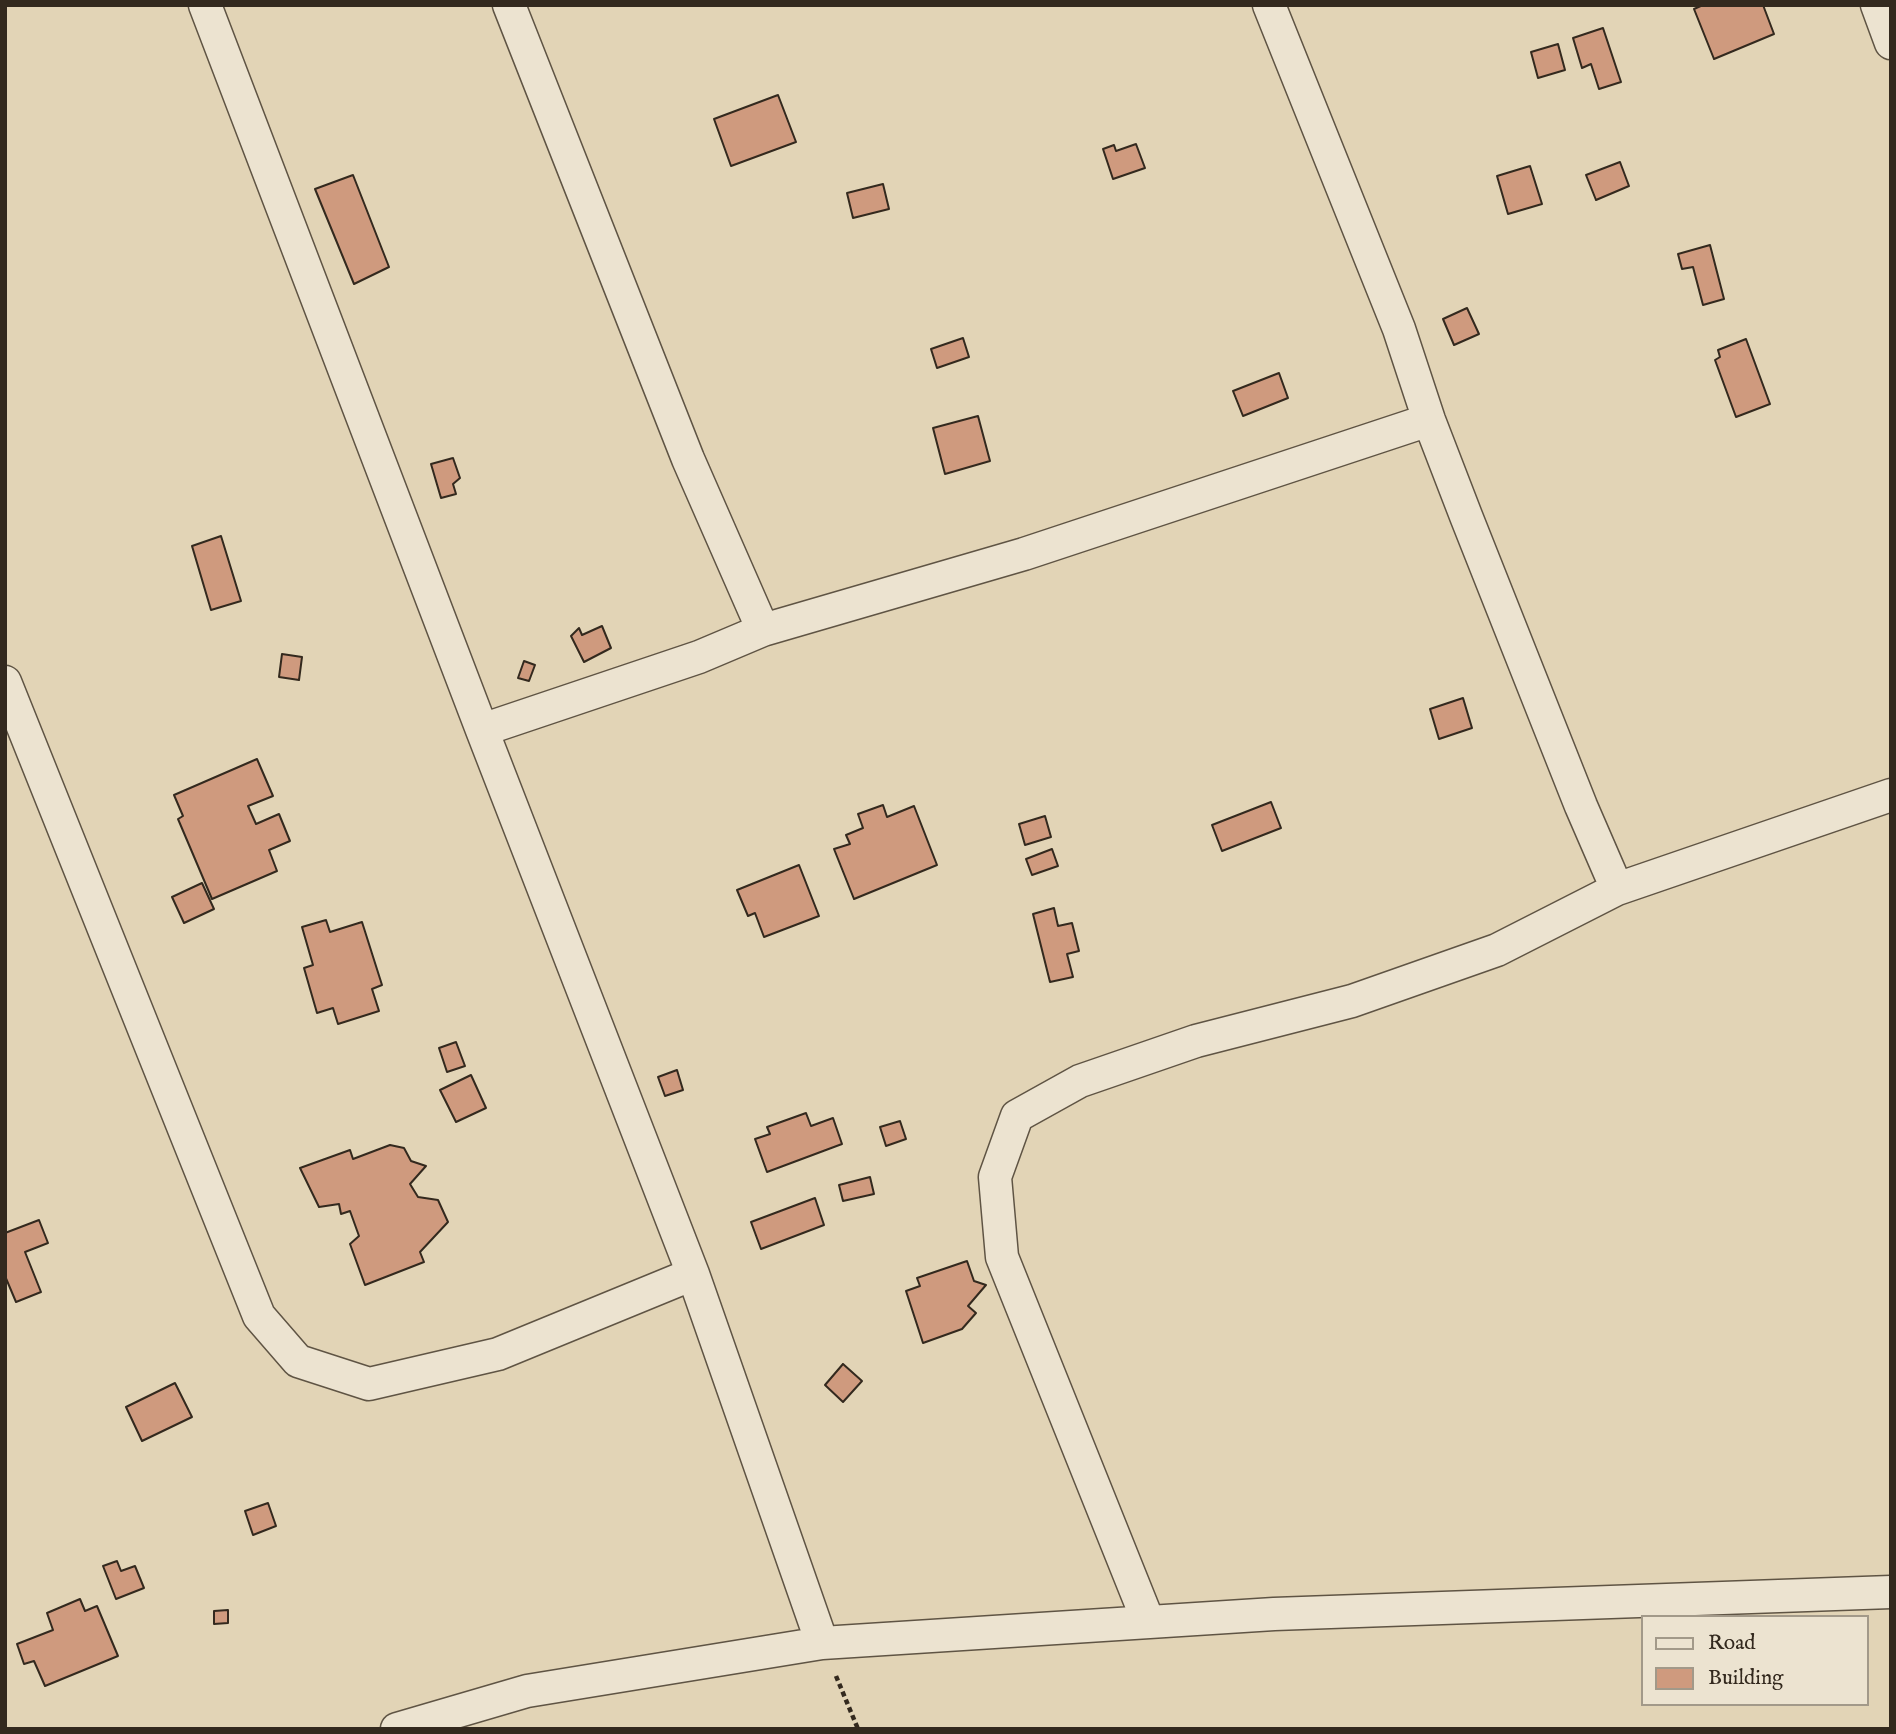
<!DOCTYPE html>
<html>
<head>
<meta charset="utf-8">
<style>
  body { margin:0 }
  #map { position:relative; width:1896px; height:1734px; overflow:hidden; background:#e2d4b6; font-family:"IM FELL English",serif }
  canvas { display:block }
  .frame { position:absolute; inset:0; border:7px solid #33291e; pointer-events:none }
  .legend { position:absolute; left:1641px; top:1615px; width:228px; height:91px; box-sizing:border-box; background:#ece3d0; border:2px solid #a29989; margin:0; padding:9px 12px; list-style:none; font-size:21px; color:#33291e }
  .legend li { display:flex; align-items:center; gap:14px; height:35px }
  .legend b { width:35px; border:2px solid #a29989 }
</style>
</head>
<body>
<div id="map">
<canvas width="1896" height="1734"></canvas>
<div class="frame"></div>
<ul class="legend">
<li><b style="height:9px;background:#ece3d0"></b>Road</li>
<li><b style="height:19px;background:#cf9a7e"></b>Building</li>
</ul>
</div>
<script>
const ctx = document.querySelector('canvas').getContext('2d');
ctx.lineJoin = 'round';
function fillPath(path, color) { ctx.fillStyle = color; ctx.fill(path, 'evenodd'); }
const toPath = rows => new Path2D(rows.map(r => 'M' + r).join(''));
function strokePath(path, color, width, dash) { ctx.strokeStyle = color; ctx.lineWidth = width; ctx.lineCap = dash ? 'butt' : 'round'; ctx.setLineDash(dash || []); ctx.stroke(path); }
const building = toPath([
  [1703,5,1763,5,1774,34,1714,59,1694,9,1703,5],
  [1603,28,1621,82,1599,89,1591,64,1582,68,1573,38,1603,28],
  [1558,44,1565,70,1538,78,1531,52,1558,44],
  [778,95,796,142,731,166,714,119,778,95],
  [1136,144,1145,168,1113,179,1103,149,1114,145,1116,151,1136,144],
  [1620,162,1629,186,1596,200,1586,175,1620,162],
  [1530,166,1542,204,1508,214,1497,176,1530,166],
  [353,175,389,267,354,284,315,189,353,175],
  [883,184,889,209,853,218,847,193,883,184],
  [1710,245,1724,299,1703,305,1693,267,1682,269,1678,254,1710,245],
  [1467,308,1479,334,1454,345,1443,319,1467,308],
  [963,338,969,357,937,368,931,349,963,338],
  [1746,339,1770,404,1736,417,1715,360,1720,357,1718,350,1746,339],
  [1279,373,1288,398,1243,416,1233,391,1279,373],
  [978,416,990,461,945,474,933,428,978,416],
  [453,458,460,478,453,484,456,494,441,498,431,464,453,458],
  [221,536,241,601,211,610,192,546,221,536],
  [602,626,611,648,584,662,571,636,579,628,582,635,602,626],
  [282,654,302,657,299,680,279,677,282,654],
  [524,661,535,665,529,681,518,678,524,661],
  [1463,698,1472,728,1439,739,1430,709,1463,698],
  [257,759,273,796,248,806,256,824,279,814,290,841,269,850,277,871,212,899,178,819,183,816,174,795,257,759],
  [1271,802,1281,828,1222,851,1212,825,1271,802],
  [883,805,887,817,914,806,937,865,854,899,834,849,850,844,846,835,863,828,858,814,883,805],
  [1045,816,1051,837,1025,845,1019,824,1045,816],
  [1052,849,1058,866,1032,875,1026,859,1052,849],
  [799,865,819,916,764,937,755,913,748,916,737,890,799,865],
  [202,883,214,909,184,923,172,897,202,883],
  [1054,908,1058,926,1072,923,1079,951,1067,954,1073,977,1050,982,1033,914,1054,908],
  [326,920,330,932,362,922,382,985,372,989,379,1011,338,1024,333,1008,317,1013,304,968,313,965,302,927,326,920],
  [456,1042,465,1066,447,1072,439,1048,456,1042],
  [677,1070,683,1090,665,1096,658,1077,677,1070],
  [471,1075,486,1108,456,1122,440,1090,471,1075],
  [806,1113,811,1126,833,1118,842,1144,767,1172,755,1139,770,1134,767,1127,806,1113],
  [900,1121,906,1139,886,1146,880,1127,900,1121],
  [390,1145,404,1148,411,1161,426,1166,410,1184,418,1197,438,1200,448,1222,420,1252,424,1262,365,1285,350,1244,359,1236,350,1211,341,1214,339,1204,319,1207,300,1168,350,1150,353,1159,390,1145],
  [870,1177,874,1194,843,1201,839,1185,870,1177],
  [815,1198,824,1225,761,1249,751,1222,815,1198],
  [39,1220,48,1243,25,1252,41,1292,16,1302,5,1276,5,1233,39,1220],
  [967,1261,974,1281,986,1285,968,1306,976,1313,962,1329,923,1343,906,1291,920,1286,917,1278,967,1261],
  [843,1364,862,1381,843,1402,825,1385,843,1364],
  [175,1383,192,1417,142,1441,126,1407,175,1383],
  [268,1503,276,1526,253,1535,245,1511,268,1503],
  [117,1561,121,1571,135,1566,144,1588,116,1599,103,1566,117,1561],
  [80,1599,85,1611,97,1606,118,1656,45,1686,34,1661,24,1664,17,1644,53,1630,47,1613,80,1599],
  [228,1610,228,1623,214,1624,214,1611,228,1610]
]);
fillPath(building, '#cf9a7e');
strokePath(building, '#33291e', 2);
const minor = toPath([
  [205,5,482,730,693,1274,822,1643],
  [509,5,688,459,763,630],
  [1269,5,1399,329,1429,420,1466,516,1581,806,1617,889],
  [1877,5,1891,43],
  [5,682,259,1316,298,1361,369,1384,498,1354,693,1274],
  [482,730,699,657,763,630,1024,554,1429,420],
  [1148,1621,1002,1257,995,1177,1017,1116,1080,1081,1196,1041,1352,1001,1497,950,1617,889,1891,795],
  [397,1729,527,1691,822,1643,1274,1614,1891,1592]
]);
strokePath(minor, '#5f5444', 35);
strokePath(toPath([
  [836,1676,858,1729]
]), '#33291e', 4.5, [5, 3.5]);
strokePath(minor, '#ece3d0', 32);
</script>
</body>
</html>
